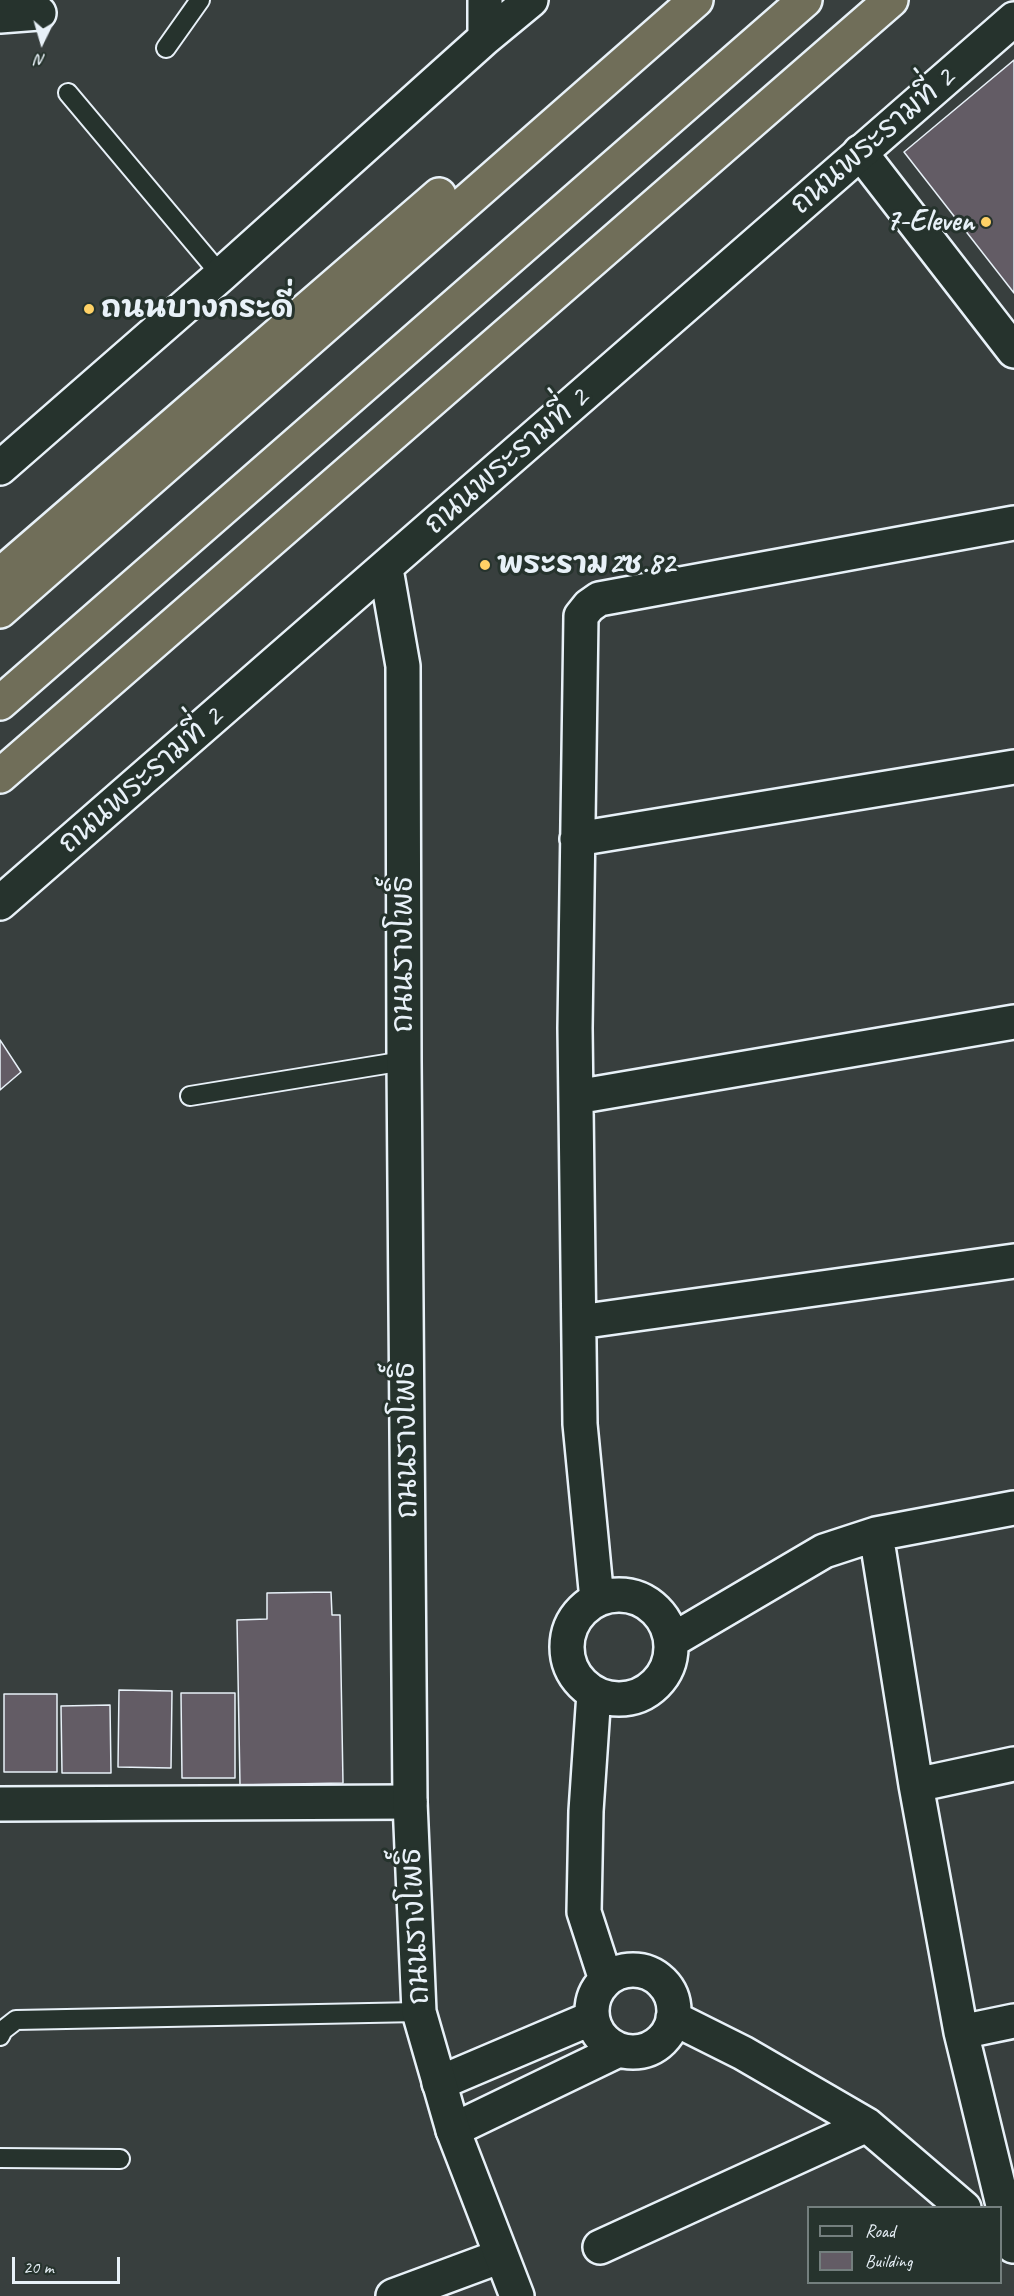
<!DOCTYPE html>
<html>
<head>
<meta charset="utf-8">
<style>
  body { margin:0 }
  #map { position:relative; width:1014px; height:2296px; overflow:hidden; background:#383f3e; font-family:Caveat,sans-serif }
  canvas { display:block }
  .legend { position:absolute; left:807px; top:2206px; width:195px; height:78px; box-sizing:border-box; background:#26332d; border:2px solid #747f7e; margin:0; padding:8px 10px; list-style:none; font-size:18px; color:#e8f1f8 }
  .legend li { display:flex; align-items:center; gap:12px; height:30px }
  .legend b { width:30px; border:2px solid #747f7e }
  .north { position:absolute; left:12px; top:12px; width:60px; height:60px; -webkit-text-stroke:4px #26332d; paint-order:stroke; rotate:185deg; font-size:16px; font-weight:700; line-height:24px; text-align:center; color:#e8f1f8 }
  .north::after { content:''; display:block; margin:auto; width:21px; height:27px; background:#e8f1f8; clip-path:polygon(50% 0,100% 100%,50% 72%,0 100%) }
  .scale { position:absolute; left:12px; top:2257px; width:108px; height:27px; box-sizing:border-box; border:3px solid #e8f1f8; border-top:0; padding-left:8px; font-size:18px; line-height:21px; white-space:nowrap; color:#e8f1f8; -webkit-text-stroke:4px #26332d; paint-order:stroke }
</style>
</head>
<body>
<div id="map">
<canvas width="1014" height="2296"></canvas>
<ul class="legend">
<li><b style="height:8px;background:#26332d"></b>Road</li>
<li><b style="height:16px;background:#635c65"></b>Building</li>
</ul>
<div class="north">N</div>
<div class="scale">20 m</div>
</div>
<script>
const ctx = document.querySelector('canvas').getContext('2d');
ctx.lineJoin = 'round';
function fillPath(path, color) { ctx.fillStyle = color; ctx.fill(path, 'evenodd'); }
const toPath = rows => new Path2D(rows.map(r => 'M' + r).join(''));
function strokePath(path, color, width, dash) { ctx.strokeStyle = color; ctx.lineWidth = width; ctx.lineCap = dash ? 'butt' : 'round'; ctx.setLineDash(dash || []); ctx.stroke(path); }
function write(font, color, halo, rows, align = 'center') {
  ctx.font = font + ' Caveat,"Playpen Sans Thai",sans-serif'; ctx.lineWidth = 6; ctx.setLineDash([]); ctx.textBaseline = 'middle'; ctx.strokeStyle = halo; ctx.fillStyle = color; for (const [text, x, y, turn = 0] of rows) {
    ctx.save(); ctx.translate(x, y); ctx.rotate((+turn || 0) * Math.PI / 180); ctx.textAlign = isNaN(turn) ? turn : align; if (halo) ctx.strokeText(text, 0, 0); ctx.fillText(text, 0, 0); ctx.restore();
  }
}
const building = toPath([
  [1014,60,1014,293,904,152,1014,60],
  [0,1040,21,1072,0,1090,0,1040],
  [331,1592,332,1615,340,1615,343,1783,240,1785,237,1620,267,1619,267,1593,331,1592],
  [119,1690,172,1691,171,1768,118,1767,119,1690],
  [181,1693,235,1693,235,1778,182,1778,181,1693],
  [4,1694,57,1694,57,1772,4,1772,4,1694],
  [110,1705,111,1773,62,1773,61,1706,110,1705]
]);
fillPath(building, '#635c65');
strokePath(building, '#e8f1f8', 1.5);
const lane = toPath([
  [166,48,200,0],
  [68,93,221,275],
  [190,1096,404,1061],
  [0,2036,3,2030,16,2020,419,2012],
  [0,2158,120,2159]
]);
const street = toPath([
  [0,16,39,13],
  [860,152,1014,351],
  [577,839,1014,767],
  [576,1097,1014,1022],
  [579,1322,1014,1261],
  [876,1534,916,1785,961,2032,1013,2246],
  '567 1647a52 52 0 1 1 104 0a52 52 0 1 1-104 0Z',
  [597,1600,580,1424,575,1028,581,616,589,606,599,599,1014,523],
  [671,1641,824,1551,876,1534,1014,1508],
  [594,1693,586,1811,584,1912,606,1980],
  [916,1785,1014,1764],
  [0,1804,410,1802],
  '592 2011a41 41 0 1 1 82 0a41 41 0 1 1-82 0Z',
  [673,2018,743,2053,867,2125,964,2208],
  [961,2032,1014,2021],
  [439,2083,592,2018],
  [453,2130,619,2050],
  [600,2247,867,2125],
  [393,2296,501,2256]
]);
const secondary = toPath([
  [485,38,485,0],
  [0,468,221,275,485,38,531,0],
  [386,569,403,666,404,1061,410,1802,419,2012,453,2130,517,2296],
  [0,903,1014,19]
]);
const highway = toPath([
  [0,575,439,195],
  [0,611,696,0],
  [0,703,805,0],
  [0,776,891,0]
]);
strokePath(lane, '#e8f1f8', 22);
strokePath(street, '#e8f1f8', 38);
strokePath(secondary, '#e8f1f8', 38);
strokePath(highway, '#e8f1f8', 38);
strokePath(lane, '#26332d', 18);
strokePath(street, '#26332d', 33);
strokePath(secondary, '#26332d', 33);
strokePath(highway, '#706e59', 33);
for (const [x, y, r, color] of [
  [986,222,6,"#ffd166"],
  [89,309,6,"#ffd166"],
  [485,565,6,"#ffd166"]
]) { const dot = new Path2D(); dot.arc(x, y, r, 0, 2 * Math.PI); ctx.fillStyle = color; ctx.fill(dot); strokePath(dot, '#26332d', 2); }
write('30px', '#e8f1f8', '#26332d', [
  ["ถนนพระรามที่ 2",873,142,-41],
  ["ถนนพระรามที่ 2",507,462,-41],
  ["ถนนพระรามที่ 2",141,781,-41],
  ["ถนนรางโพธิ์",404,954,-90],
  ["ถนนรางโพธิ์",407,1440,-91],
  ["ถนนรางโพธิ์",416,1926,-93]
]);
write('bold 30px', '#e8f1f8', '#26332d', [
  ["7-Eleven",974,222,"right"],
  ["ถนนบางกระดี่",101,309],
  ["พระราม2ซ.82",497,565]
], 'left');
</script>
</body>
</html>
